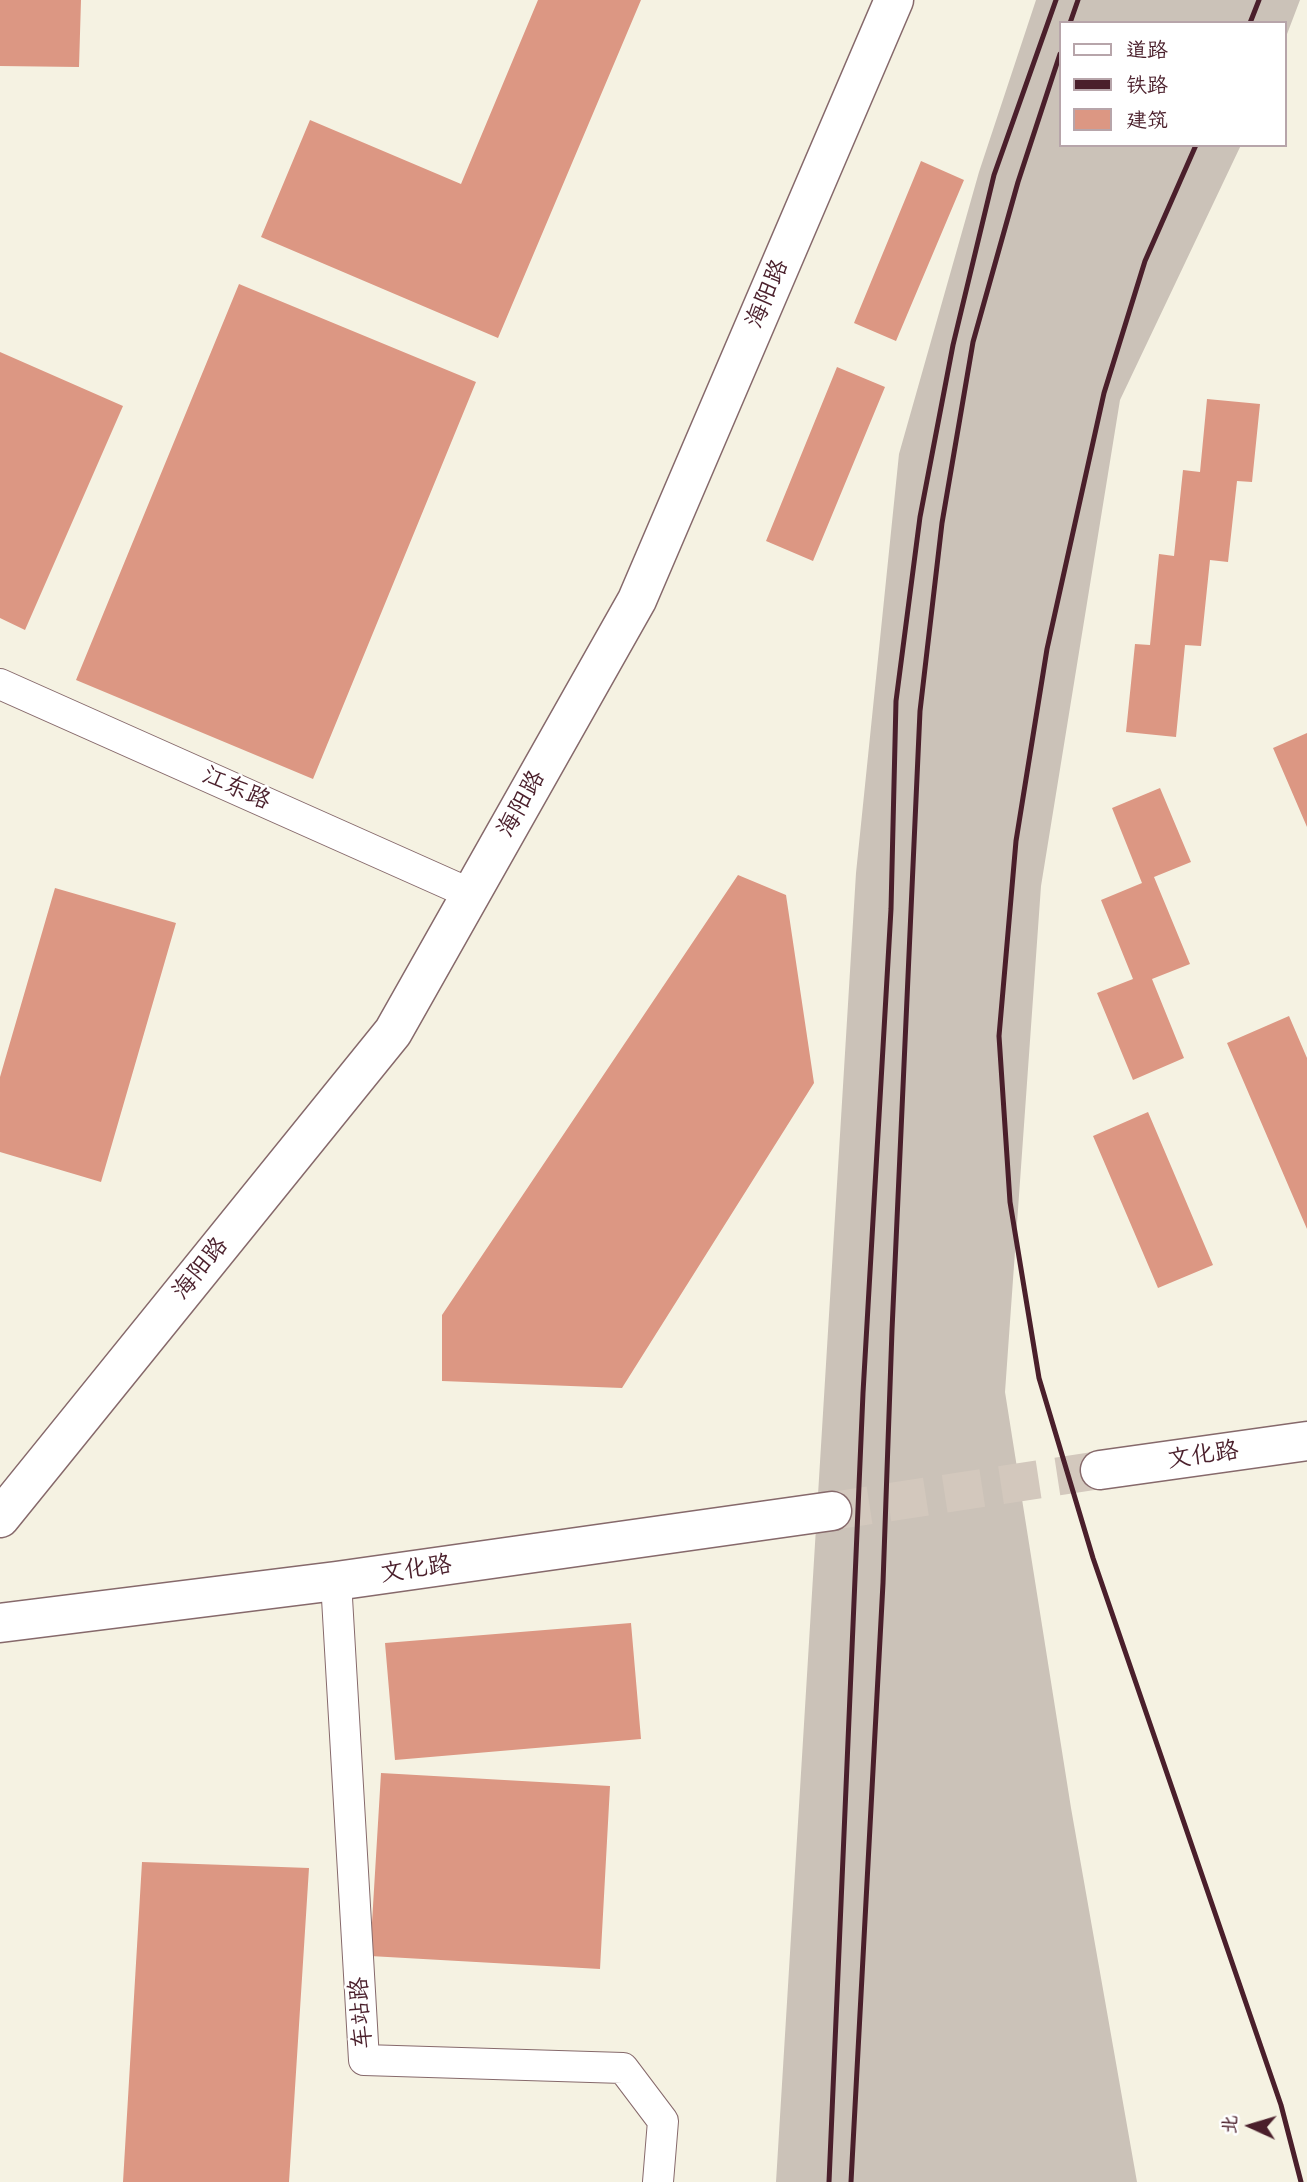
<!DOCTYPE html>
<html>
<head>
<meta charset="utf-8">
<style>
  body { margin:0 }
  #map { position:relative; width:1307px; height:2182px; overflow:hidden; background:#f5f2e2; font-family:Sriracha,"LXGW WenKai TC",sans-serif }
  canvas { display:block }
  .legend { position:absolute; left:1059px; top:21px; width:228px; height:126px; box-sizing:border-box; background:#fff; border:2px solid #b7a5aa; margin:0; padding:9px 12px; list-style:none; font-size:21px; color:#4a1f2b }
  .legend li { display:flex; align-items:center; gap:14px; height:35px }
  .legend b { width:35px; border:2px solid #b7a5aa }
  .north { position:absolute; left:1216px; top:2091px; width:70px; height:70px; -webkit-text-stroke:5px #fff; paint-order:stroke; rotate:274deg; font-size:19px; font-weight:700; line-height:28px; text-align:center; color:#4a1f2b }
  .north::after { content:''; display:block; margin:auto; width:24px; height:32px; background:#4a1f2b; clip-path:polygon(50% 0,100% 100%,50% 72%,0 100%) }
</style>
</head>
<body>
<div id="map">
<canvas width="1307" height="2182"></canvas>
<ul class="legend">
<li><b style="height:9px;background:#fff"></b>道路</li>
<li><b style="height:9px;background:#4a1f2b"></b>铁路</li>
<li><b style="height:19px;background:#dc9783"></b>建筑</li>
</ul>
<div class="north">北</div>
</div>
<script>
const ctx = document.querySelector('canvas').getContext('2d');
ctx.lineJoin = 'round';
function fillPath(path, color) { ctx.fillStyle = color; ctx.fill(path, 'evenodd'); }
const toPath = rows => new Path2D(rows.map(r => 'M' + r).join(''));
function strokePath(path, color, width, dash) { ctx.strokeStyle = color; ctx.lineWidth = width; ctx.lineCap = dash ? 'butt' : 'round'; ctx.setLineDash(dash || []); ctx.stroke(path); }
function write(font, color, halo, rows, align = 'center') {
  ctx.font = font + ' Sriracha,"LXGW WenKai TC",sans-serif'; ctx.lineWidth = 5; ctx.setLineDash([]); ctx.textBaseline = 'middle'; ctx.strokeStyle = halo; ctx.fillStyle = color; for (const [text, x, y, turn = 0] of rows) {
    ctx.save(); ctx.translate(x, y); ctx.rotate((+turn || 0) * Math.PI / 180); ctx.textAlign = isNaN(turn) ? turn : align; if (halo) ctx.strokeText(text, 0, 0); ctx.fillText(text, 0, 0); ctx.restore();
  }
}
fillPath(toPath([
  [1036,0,1300,0,1284,42,1284,23,1060,23,1060,145,1241,145,1120,400,1041,886,1005,1392,1071,1808,1137,2182,776,2182,856,873,899,454,979,172]
]), '#cbc2b8');
fillPath(toPath([
  [0,0,81,0,79,67,0,66],
  [538,0,641,0,498,338,261,237,310,120,461,184],
  [921,161,964,180,896,341,854,323],
  [239,284,476,382,313,779,76,680],
  [0,352,123,406,25,630,0,618],
  [837,367,885,387,813,561,766,541],
  [1207,399,1260,404,1252,482,1237,481,1228,562,1210,560,1201,646,1185,645,1176,737,1126,732,1135,644,1150,645,1159,554,1174,556,1183,470,1200,472],
  [1307,733,1307,827,1273,748],
  [1160,788,1191,862,1154,877,1190,964,1152,979,1184,1058,1133,1080,1097,993,1133,979,1101,900,1142,883,1112,808],
  [738,875,786,895,814,1083,622,1388,442,1381,442,1315],
  [55,888,176,923,101,1182,0,1152,0,1077],
  [1289,1016,1307,1058,1307,1229,1227,1043],
  [1148,1112,1213,1265,1158,1288,1093,1136],
  [631,1623,641,1739,395,1760,385,1643],
  [381,1773,610,1786,600,1969,370,1956],
  [142,1862,309,1868,289,2182,123,2182]
]), '#dc9783');
strokePath(toPath([
  [832,1511,1100,1470]
]), '#d3c8bd', 38, [38, 19]);
const minor = toPath([
  [0,684,471,894],
  [336,1581,364,2060,623,2068,663,2121,658,2182]
]);
const secondary = toPath([
  [1100,1470,1307,1441],
  [0,1518,393,1032,637,600,894,0],
  [0,1623,336,1581,832,1511]
]);
strokePath(minor, '#86696b', 32);
strokePath(secondary, '#86696b', 41);
strokePath(minor, '#fff', 30);
strokePath(secondary, '#fff', 38);
strokePath(toPath([
  [1070,23,1078,0],
  [1250,23,1259,0],
  [1196,145,1145,261,1104,393,1047,649,1016,841,999,1036,1010,1202,1039,1378,1093,1558,1281,2105,1301,2182],
  [829,2182,863,1393,891,909,896,701,920,517,953,345,994,175,1056,0],
  [851,2182,883,1583,892,1330,920,711,942,523,973,342,1018,182,1060,54]
]), '#4a1f2b', 5);
write('24px', '#4a1f2b', '#fff', [
  ["海阳路",768,294,-67],
  ["江东路",236,789,24],
  ["海阳路",522,804,-61],
  ["海阳路",201,1269,-51],
  ["文化路",1203,1456,-8],
  ["文化路",416,1570,-8],
  ["车站路",362,2013,-94]
]);
</script>
</body>
</html>
